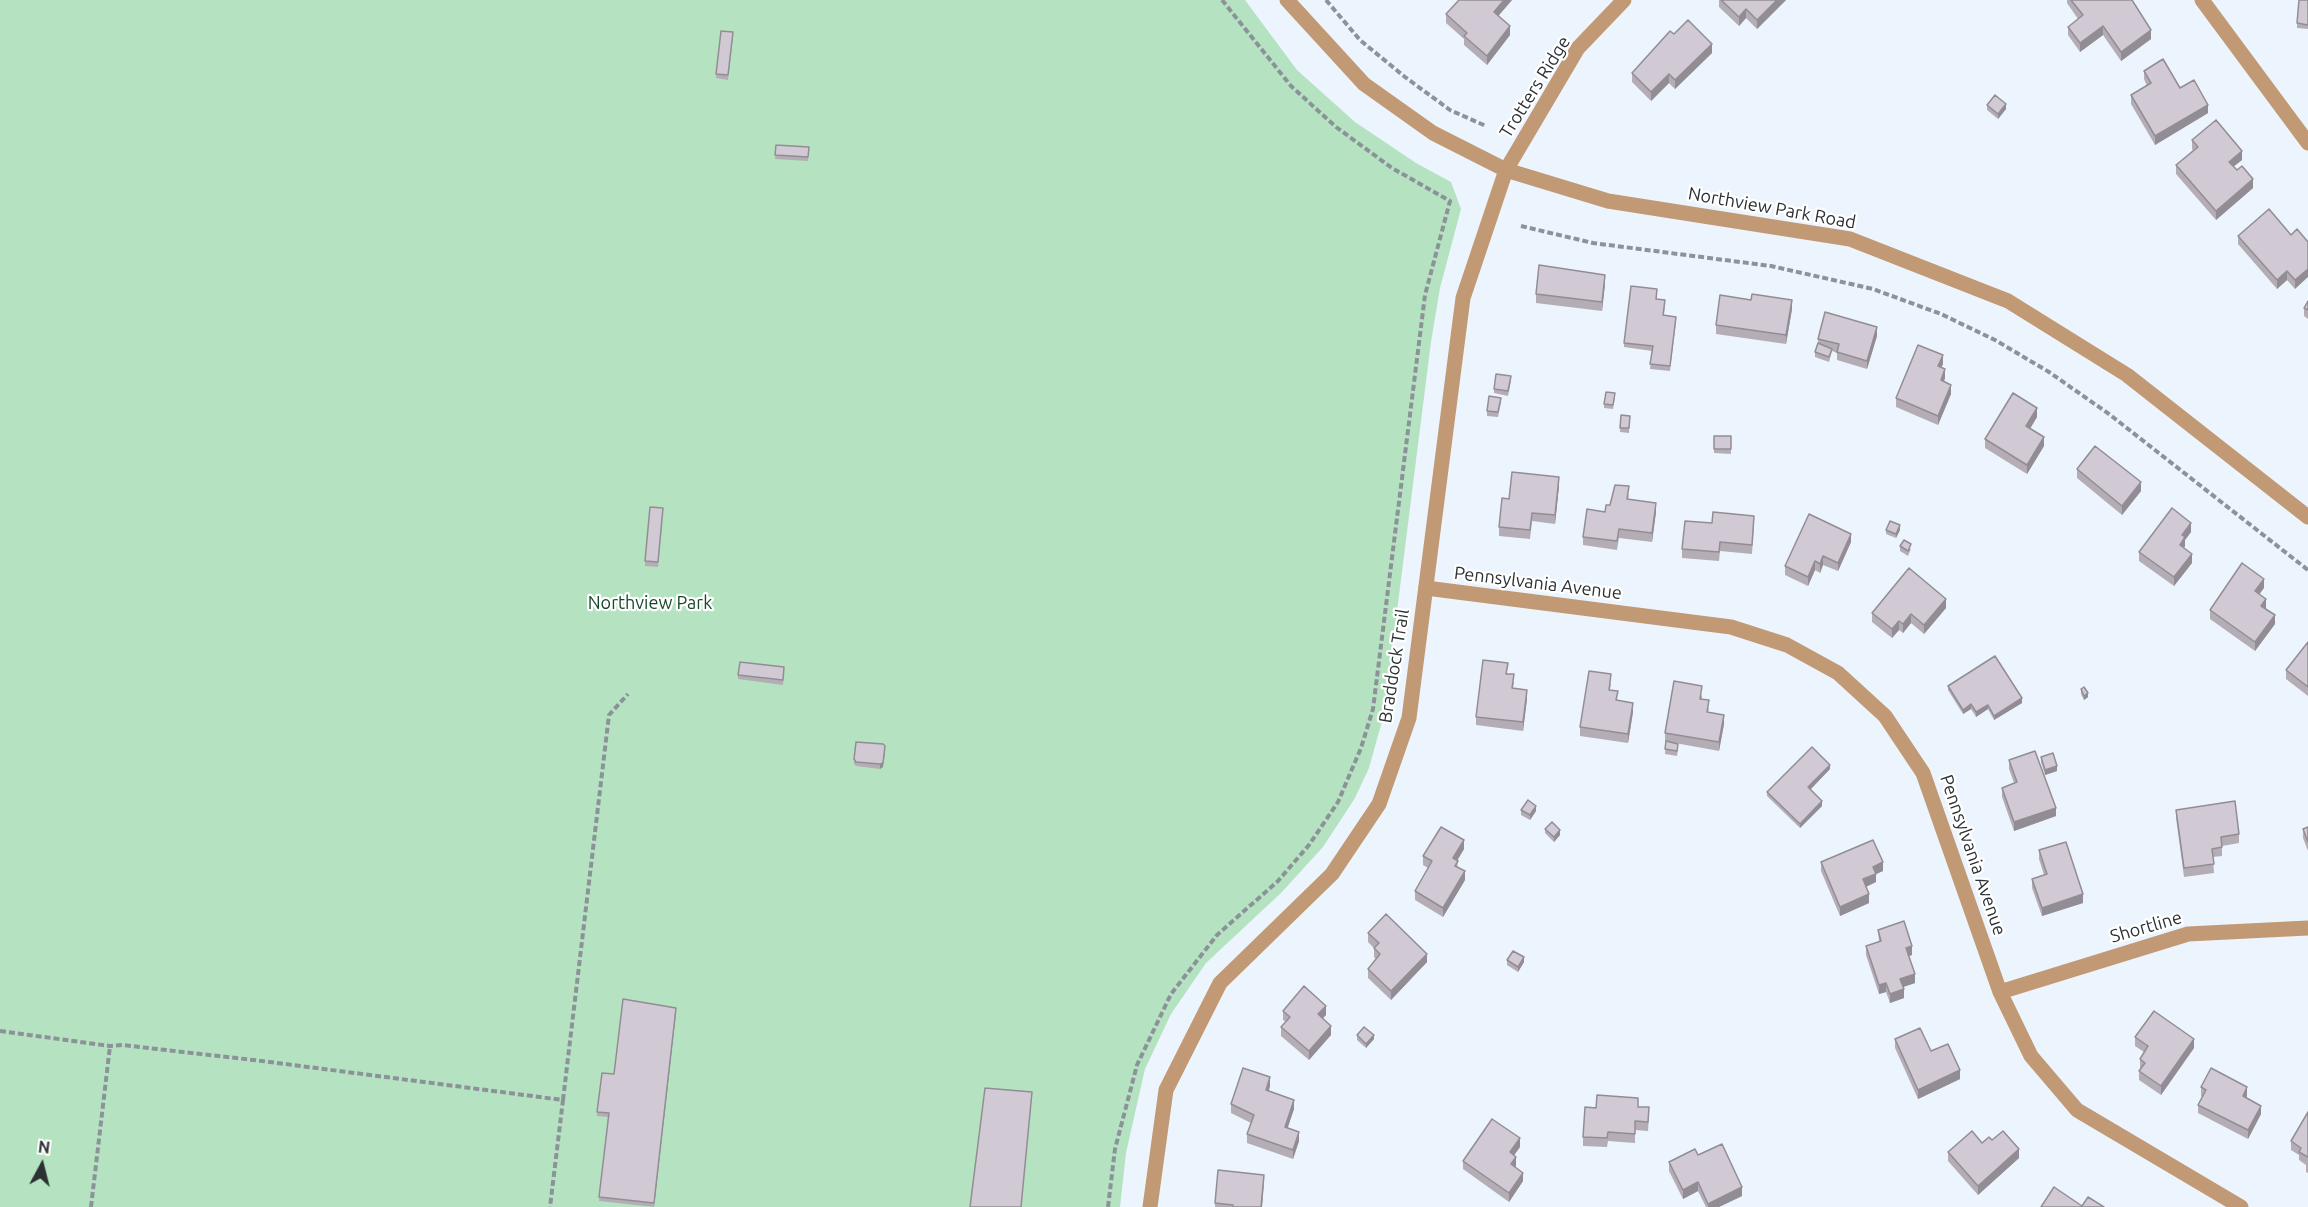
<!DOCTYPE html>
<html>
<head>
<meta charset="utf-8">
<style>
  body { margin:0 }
  #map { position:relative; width:2308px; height:1207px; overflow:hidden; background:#ecf5fe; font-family:Ubuntu,sans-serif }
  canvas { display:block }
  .north { position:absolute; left:12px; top:1135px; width:60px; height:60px; -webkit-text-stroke:4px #fff; paint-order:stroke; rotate:7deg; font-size:16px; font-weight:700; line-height:24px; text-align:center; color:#2d3134 }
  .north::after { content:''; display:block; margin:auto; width:21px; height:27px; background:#2d3134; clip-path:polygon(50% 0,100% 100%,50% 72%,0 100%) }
</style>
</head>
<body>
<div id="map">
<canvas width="2308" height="1207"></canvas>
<div class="north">N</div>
</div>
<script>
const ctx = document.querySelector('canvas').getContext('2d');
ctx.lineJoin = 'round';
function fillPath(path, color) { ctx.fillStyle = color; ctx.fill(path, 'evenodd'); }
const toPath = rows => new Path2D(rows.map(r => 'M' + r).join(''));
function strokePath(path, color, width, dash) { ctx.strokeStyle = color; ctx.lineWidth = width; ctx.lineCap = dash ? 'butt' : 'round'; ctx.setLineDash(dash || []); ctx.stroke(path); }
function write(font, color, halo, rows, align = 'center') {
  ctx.font = font + ' Ubuntu,sans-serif'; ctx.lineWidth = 4.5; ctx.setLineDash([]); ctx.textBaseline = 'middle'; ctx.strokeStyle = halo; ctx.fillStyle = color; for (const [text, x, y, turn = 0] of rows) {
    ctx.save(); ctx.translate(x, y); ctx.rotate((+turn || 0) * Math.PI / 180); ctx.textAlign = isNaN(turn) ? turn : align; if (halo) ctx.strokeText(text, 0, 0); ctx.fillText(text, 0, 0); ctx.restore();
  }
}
fillPath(toPath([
  [0,0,1245,0,1297,70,1355,122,1416,163,1451,182,1461,209,1440,288,1431,342,1384,714,1369,768,1355,798,1323,847,1281,893,1206,963,1171,1014,1145,1069,1126,1153,1120,1207,0,1207]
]), '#b5e3c1');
strokePath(toPath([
  [1326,0,1360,40,1405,77,1450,110,1486,126],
  [1521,226,1593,243,1771,266,1873,289,1941,314,1995,340,2049,372,2109,414,2308,570],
  [0,1031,110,1046,122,1045,262,1061,563,1100,550,1207],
  [563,1100,609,715,628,694],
  [91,1207,110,1046],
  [1108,1207,1115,1149,1137,1065,1171,994,1217,935,1278,881,1309,845,1338,802,1361,748,1373,709,1425,295,1450,201,1392,168,1336,127,1291,86,1222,0]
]), '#8b9298', 4, [6, 3]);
strokePath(toPath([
  [2202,0,2308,143],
  [1506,170,1578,48,1624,0],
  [1426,588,1731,627,1787,645,1838,673,1885,716,1923,773,2000,992,2031,1056,2077,1110,2241,1207],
  [2000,992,2188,934,2308,928]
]), '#c19975', 15);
strokePath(toPath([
  [1287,0,1364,84,1433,133,1506,170,1608,201,1850,239,2008,301,2127,375,2308,517],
  [1150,1207,1166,1090,1220,983,1332,874,1379,804,1409,718,1463,298,1506,170]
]), '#c19975', 15);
fillPath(toPath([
  [1512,0,1498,16,1510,35,1487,65,1464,45,1464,39,1446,23,1446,14],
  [1719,0,1786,0,1757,29,1746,18,1739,26,1719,7],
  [2067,0,2132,0,2151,39,2121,61,2103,35,2080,52,2068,35,2068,27,2078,19,2067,3],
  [2308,0,2308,29,2297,28,2297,23],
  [1674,34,1712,53,1675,89,1669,83,1651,101,1632,82,1632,73],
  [733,37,728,80,716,78,716,74],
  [2144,71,2180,88,2208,113,2155,145,2131,104,2131,95,2147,86,2144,79],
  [1987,105,2006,109,1998,119,1987,110],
  [2192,140,2242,160,2233,167,2253,188,2216,220,2176,174,2176,165,2193,150,2192,149],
  [776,145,809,147,808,161,775,159],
  [2297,229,2295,289,2287,280,2277,289,2238,244,2238,236,2291,235],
  [1605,284,1602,311,1536,303,1536,294],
  [1657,294,1657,299,1665,305,1664,315,1676,321,1670,371,1650,369,1652,351,1624,347,1624,343],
  [1751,300,1792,309,1786,344,1716,334,1716,325],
  [2308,301,2308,319,2304,316,2304,308],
  [1877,336,1867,369,1837,360,1837,353,1832,351,1829,362,1815,357,1815,352,1818,343,1818,339],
  [1943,364,1941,368,1945,378,1944,381,1951,394,1938,425,1896,407,1896,398],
  [1511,381,1508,396,1494,393,1494,389],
  [1615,397,1613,409,1604,408,1604,404],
  [1501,402,1498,417,1487,416,1487,411],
  [1621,415,1630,416,1629,433,1620,432],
  [2037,417,2030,429,2044,446,2027,474,1985,448,1985,439],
  [1714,436,1731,436,1731,454,1714,453],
  [2077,469,2141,491,2122,515,2077,478],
  [1559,486,1555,524,1532,521,1530,539,1499,536,1499,527,1509,499],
  [1629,495,1628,500,1656,512,1652,542,1619,538,1617,550,1583,545,1583,537,1610,505],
  [663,513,658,567,645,566,645,561],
  [1712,523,1754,525,1752,554,1720,551,1719,561,1682,558,1682,549],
  [1886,530,1900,530,1896,538,1886,534],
  [2191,532,2185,540,2185,546,2184,548,2192,563,2174,586,2139,561,2139,552],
  [1851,542,1838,571,1823,565,1820,573,1815,570,1808,586,1785,575,1785,566],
  [1900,546,1911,549,1908,556,1900,551],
  [2264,588,2259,594,2266,609,2275,624,2255,651,2210,619,2210,610],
  [1946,608,1924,634,1911,623,1903,633,1899,630,1892,638,1872,622,1872,613],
  [2308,642,2308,696,2286,679,2286,670],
  [784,671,783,685,738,679,738,675],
  [1508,674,1514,683,1513,688,1527,699,1523,731,1476,725,1476,717],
  [1611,683,1610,690,1618,700,1633,712,1628,743,1580,736,1580,727],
  [1948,686,2022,703,1994,720,1988,709,1976,717,1971,709,1963,714,1948,690],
  [2081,689,2088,697,2084,700,2081,694],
  [1702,695,1702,699,1709,709,1708,712,1724,724,1719,751,1675,743,1678,749,1677,756,1665,754,1666,742,1665,742,1665,733],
  [885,750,883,767,880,769,856,766,854,764,854,759],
  [2041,757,2057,771,2045,775,2041,762],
  [2009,760,2056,816,2014,831,2002,797,2002,788,2014,783,2009,769],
  [1830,769,1810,790,1822,806,1800,828,1767,796,1767,792],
  [1521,810,1536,811,1530,820,1521,815],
  [2176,810,2239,834,2239,843,2222,846,2222,856,2213,857,2214,873,2184,877,2176,818],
  [2308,827,2308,851,2303,838,2303,829],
  [1545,829,1560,835,1554,842,1545,833],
  [1464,849,1457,861,1458,868,1465,880,1443,917,1415,900,1415,891,1428,868,1423,865,1423,856],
  [2039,850,2083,903,2042,916,2032,888,2032,879,2044,875,2039,859],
  [1821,862,1883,871,1876,874,1876,882,1866,887,1869,903,1840,916,1821,871],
  [1878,930,1912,955,1909,956,1915,983,1903,987,1904,998,1890,1003,1886,992,1879,994,1866,955,1866,946,1879,942],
  [1368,933,1427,962,1391,1000,1368,978,1368,969,1376,959,1374,957,1374,948,1368,942],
  [1507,960,1524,962,1518,972,1507,965],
  [1283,1011,1326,1015,1323,1018,1331,1035,1309,1060,1281,1036,1281,1027,1286,1022,1283,1020],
  [676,1012,654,1207,599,1201,608,1117,597,1116,597,1112,614,1074],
  [1357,1035,1374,1039,1366,1048,1357,1040],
  [2135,1037,2194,1048,2161,1095,2139,1080,2139,1071,2141,1069,2140,1068,2140,1059,2144,1052,2135,1046],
  [1895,1039,1931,1051,1960,1079,1918,1099,1895,1048],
  [1270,1086,1269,1091,1294,1109,1287,1128,1299,1141,1293,1159,1247,1143,1247,1134,1251,1123,1231,1113,1231,1104],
  [2201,1087,2247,1096,2246,1098,2261,1114,2248,1139,2198,1113,2198,1105,2202,1097,2201,1096],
  [1638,1107,1649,1116,1648,1131,1635,1130,1635,1143,1608,1141,1607,1147,1583,1146,1583,1137,1596,1108],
  [2308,1112,2308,1173,2306,1172,2306,1165,2299,1160,2299,1155,2291,1150,2291,1141],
  [1992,1140,2019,1158,1978,1195,1948,1161,1948,1152],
  [1520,1147,1514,1155,1516,1166,1515,1167,1523,1181,1509,1202,1463,1169,1463,1161],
  [1698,1155,1742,1196,1719,1207,1706,1207,1698,1191,1683,1199,1669,1171,1669,1162],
  [1264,1184,1262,1207,1215,1207,1215,1203]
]), '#b4adb5');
fillPath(toPath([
  [1504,0,1512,0,1494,21,1494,12],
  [1777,0,1786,0,1757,29,1757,20],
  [1746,9,1746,18,1739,26,1739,17],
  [1510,26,1510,35,1487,65,1487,56],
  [2103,26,2103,35,2080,52,2080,43],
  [2151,30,2151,39,2121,61,2121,52],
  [1712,44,1712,53,1675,89,1675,80],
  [1669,74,1669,83,1651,101,1651,92],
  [2006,104,2006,109,1998,119,1998,114],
  [2208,105,2208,113,2155,145,2155,136],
  [2242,151,2242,160,2229,170,2229,162],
  [2253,179,2253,188,2216,220,2216,211],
  [2308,269,2308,277,2295,289,2295,280],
  [2287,271,2287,280,2277,289,2277,280],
  [1605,275,1605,284,1602,311,1602,302],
  [1792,300,1792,309,1786,344,1786,335],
  [1877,327,1877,336,1867,369,1867,361],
  [1943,355,1943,364,1938,375,1938,366],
  [1945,369,1945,378,1941,389,1941,380],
  [1951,385,1951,394,1938,425,1938,416],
  [2037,408,2037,417,2026,435,2026,426],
  [2044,437,2044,446,2027,474,2027,465],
  [1559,477,1559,486,1555,524,1555,515],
  [2141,482,2141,491,2122,515,2122,506],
  [1656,503,1656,512,1652,542,1652,533],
  [2191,523,2191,532,2185,540,2185,546,2180,554,2180,545,2182,535],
  [1900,525,1900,530,1896,538,1896,534],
  [1851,534,1851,542,1838,571,1838,563],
  [2192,554,2192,563,2174,586,2174,577],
  [1823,556,1823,565,1820,573,1820,564],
  [1815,561,1815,570,1808,586,1808,577],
  [2264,579,2264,588,2255,600,2255,591],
  [1946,599,1946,608,1924,634,1924,625],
  [2266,599,2266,608,2261,615,2261,606],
  [1911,614,1911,623,1903,633,1903,624],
  [2275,615,2275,624,2255,651,2255,642],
  [1899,621,1899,630,1892,638,1892,629],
  [1527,690,1527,699,1523,731,1523,722],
  [2088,693,2088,697,2084,700,2084,696],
  [2022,698,2022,703,1994,720,1994,716],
  [1633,703,1633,712,1628,743,1628,734],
  [1971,704,1971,709,1963,714,1963,710],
  [1988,705,1988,709,1976,717,1976,712],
  [1724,715,1724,724,1719,751,1719,742],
  [885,750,883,767,880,769,880,764],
  [1830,765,1830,769,1808,792,1808,787],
  [2057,766,2057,771,2045,775,2045,770],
  [1822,801,1822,806,1800,828,1800,824],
  [1536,806,1536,811,1530,820,1530,815],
  [2056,808,2056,816,2014,831,2014,822],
  [1560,830,1560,835,1554,842,1554,837],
  [1464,840,1464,849,1453,867,1453,858],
  [1883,862,1883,871,1876,874,1876,882,1863,888,1863,879,1873,867],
  [1465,871,1465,880,1443,917,1443,908],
  [1869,894,1869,903,1840,916,1840,907],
  [2083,894,2083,903,2042,916,2042,908],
  [1912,946,1912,955,1906,957,1906,948],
  [1427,954,1427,962,1391,1000,1391,991],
  [1524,957,1524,962,1518,972,1518,967],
  [1915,974,1915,983,1900,988,1900,979],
  [1886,983,1886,992,1879,994,1879,985],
  [1904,989,1904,998,1890,1003,1890,994],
  [1326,1006,1326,1015,1318,1023,1318,1014],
  [676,1008,676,1012,654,1207,654,1203],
  [1331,1026,1331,1035,1309,1060,1309,1051],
  [1374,1035,1374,1039,1366,1048,1366,1044],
  [2194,1039,2194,1048,2161,1095,2161,1086],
  [1960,1070,1960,1079,1918,1099,1918,1090],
  [1270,1077,1270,1086,1266,1099,1266,1090],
  [2247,1087,2247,1096,2243,1105,2243,1096],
  [1294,1100,1294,1109,1285,1136,1285,1127],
  [2261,1106,2261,1114,2248,1139,2248,1130],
  [1299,1132,1299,1141,1293,1159,1293,1150],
  [1520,1138,1520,1147,1510,1161,1510,1152],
  [2019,1149,2019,1158,1978,1195,1978,1186],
  [1516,1157,1516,1166,1511,1173,1511,1164],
  [1523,1173,1523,1181,1509,1202,1509,1193],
  [1264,1175,1262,1207,1261,1207],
  [1698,1182,1698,1191,1683,1199,1683,1190],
  [1742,1187,1742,1196,1719,1207,1708,1207,1708,1204]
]), '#928d94');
const building = toPath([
  [1459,0,1504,0,1494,12,1510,26,1487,56,1464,36,1467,33,1446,14,1459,0],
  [1721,0,1777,0,1757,20,1746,9,1739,17,1721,0],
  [2071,0,2132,0,2151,30,2121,52,2103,26,2080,43,2068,27,2083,15,2071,0],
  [2299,0,2308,0,2308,25,2297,23,2299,0],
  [1688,20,1712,44,1675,80,1669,74,1651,92,1632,73,1670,31,1674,34,1688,20],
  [721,31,733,32,728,75,716,74,721,31],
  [2163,59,2180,88,2194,80,2208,105,2155,136,2131,95,2151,83,2144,71,2163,59],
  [1995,95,2006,104,1998,114,1987,105,1995,95],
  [2216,120,2242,151,2229,162,2237,170,2242,166,2253,179,2216,211,2176,165,2198,147,2192,140,2216,120],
  [776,145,809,147,808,157,775,155,776,145],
  [2269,209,2291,235,2297,229,2308,242,2308,269,2295,280,2287,271,2277,280,2238,236,2269,209],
  [1539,265,1605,275,1602,302,1536,294,1539,265],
  [1631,286,1657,289,1656,299,1665,300,1663,315,1676,317,1670,366,1650,364,1653,346,1624,343,1631,286],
  [1752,294,1792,300,1786,335,1716,325,1720,295,1751,300,1752,294],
  [2308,301,2308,310,2304,308,2308,301],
  [1825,312,1877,327,1867,361,1837,352,1839,344,1818,339,1825,312],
  [1818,343,1832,349,1829,357,1815,352,1818,343],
  [1918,345,1943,355,1938,366,1945,369,1941,380,1951,385,1938,416,1896,398,1918,345],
  [1496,374,1511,376,1508,391,1494,389,1496,374],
  [1606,392,1615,393,1613,405,1604,404,1606,392],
  [2013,393,2037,408,2026,426,2044,437,2027,465,1985,439,2013,393],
  [1489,396,1501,398,1498,412,1487,411,1489,396],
  [1621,415,1630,416,1629,428,1620,428,1621,415],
  [1714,436,1731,436,1731,449,1714,449,1714,436],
  [2095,446,2141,482,2122,506,2077,469,2095,446],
  [1512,472,1559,477,1555,515,1532,513,1530,530,1499,527,1502,498,1509,499,1512,472],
  [1615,485,1629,486,1627,499,1656,503,1652,533,1619,529,1617,541,1583,537,1587,509,1605,512,1606,505,1610,505,1615,485],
  [650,507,663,508,658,562,645,561,650,507],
  [2172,508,2191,523,2182,535,2185,537,2180,545,2192,554,2174,577,2139,552,2172,508],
  [1713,512,1754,516,1752,545,1720,542,1719,552,1682,549,1685,521,1712,523,1713,512],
  [1809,514,1851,534,1838,563,1823,556,1820,564,1815,561,1808,577,1785,566,1809,514],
  [1890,521,1900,525,1896,534,1886,530,1890,521],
  [1904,540,1911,544,1908,551,1900,546,1904,540],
  [2242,563,2264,579,2255,591,2266,599,2261,606,2275,615,2255,642,2210,610,2242,563],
  [1909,568,1946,599,1924,625,1911,614,1903,624,1899,621,1892,629,1872,613,1909,568],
  [2308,642,2308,687,2286,670,2308,642],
  [1995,656,2022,698,1994,716,1988,705,1976,712,1971,704,1963,710,1948,686,1995,656],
  [1483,660,1508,663,1506,674,1514,674,1512,688,1527,690,1523,722,1476,717,1483,660],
  [740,662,784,667,783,680,738,675,740,662],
  [1589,671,1611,674,1609,690,1618,691,1616,700,1633,703,1628,734,1580,727,1589,671],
  [1674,681,1702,686,1700,699,1709,700,1707,712,1724,715,1719,742,1665,733,1674,681],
  [2084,687,2088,693,2084,696,2081,689,2084,687],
  [1666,741,1678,744,1677,751,1665,749,1666,741],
  [856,742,883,744,885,746,883,763,880,764,856,762,854,759,856,742],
  [1812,747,1830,765,1808,787,1822,801,1800,824,1767,792,1812,747],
  [2035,751,2056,808,2014,822,2002,788,2017,782,2009,760,2035,751],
  [2053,753,2057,766,2045,770,2041,757,2053,753],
  [1528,800,1536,806,1530,815,1521,810,1528,800],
  [2235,801,2239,834,2221,837,2222,847,2212,849,2214,864,2184,868,2176,810,2235,801],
  [1552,822,1560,830,1554,837,1545,829,1552,822],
  [1441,827,1464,840,1453,858,1458,861,1455,866,1465,871,1443,908,1415,891,1432,861,1423,856,1441,827],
  [2308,827,2308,842,2303,829,2308,827],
  [1873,840,1883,862,1873,867,1876,874,1863,879,1869,894,1840,907,1821,862,1873,840],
  [2066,842,2083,894,2042,908,2032,879,2047,874,2039,850,2066,842],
  [1386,914,1427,954,1391,991,1368,969,1380,954,1374,948,1379,943,1368,933,1386,914],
  [1904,921,1912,946,1906,948,1915,974,1900,979,1904,989,1890,994,1886,983,1879,985,1866,946,1881,941,1878,930,1904,921],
  [1513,951,1524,957,1518,967,1507,960,1513,951],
  [1304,986,1326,1006,1318,1014,1331,1026,1309,1051,1281,1027,1290,1017,1283,1011,1304,986],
  [623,999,676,1008,654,1203,599,1197,609,1113,597,1112,602,1073,614,1074,623,999],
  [2154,1011,2194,1039,2161,1086,2139,1071,2145,1063,2140,1059,2148,1046,2135,1037,2154,1011],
  [1364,1027,1374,1035,1366,1044,1357,1035,1364,1027],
  [1920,1028,1931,1051,1948,1044,1960,1070,1918,1090,1895,1039,1920,1028],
  [1243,1068,1270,1077,1266,1090,1294,1100,1285,1127,1299,1132,1293,1150,1247,1134,1254,1115,1231,1104,1243,1068],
  [2211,1068,2247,1087,2243,1096,2261,1106,2248,1130,2198,1105,2206,1090,2201,1087,2211,1068],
  [985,1088,1032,1092,1021,1207,970,1207,985,1088],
  [1597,1095,1638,1098,1638,1107,1649,1107,1648,1122,1635,1121,1635,1134,1608,1132,1607,1138,1583,1137,1585,1107,1596,1108,1597,1095],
  [2308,1112,2308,1157,2299,1152,2301,1148,2291,1141,2308,1112],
  [1492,1119,1520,1138,1510,1152,1516,1157,1511,1164,1523,1173,1509,1193,1463,1161,1492,1119],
  [1972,1131,1982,1143,1989,1137,1992,1140,2003,1131,2019,1149,1978,1186,1948,1152,1972,1131],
  [1722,1144,1742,1187,1708,1204,1698,1182,1683,1190,1669,1162,1695,1149,1698,1155,1722,1144],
  [1218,1170,1264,1175,1261,1207,1233,1207,1233,1205,1215,1203,1218,1170],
  [2054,1187,2082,1206,2088,1197,2104,1207,2041,1207,2054,1187]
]);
fillPath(building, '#d1c9d3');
strokePath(building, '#928d94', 1.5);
write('18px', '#2d3134', '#fff', [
  ["Trotters Ridge",1535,87,-58],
  ["Northview Park Road",1772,208,10],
  ["Pennsylvania Avenue",1538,583,7],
  ["Braddock Trail",1394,666,-81],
  ["Pennsylvania Avenue",1973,855,71],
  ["Shortline",2146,927,-16]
]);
write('18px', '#18482a', '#fff', [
  ["Northview Park",650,603]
]);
</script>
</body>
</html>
